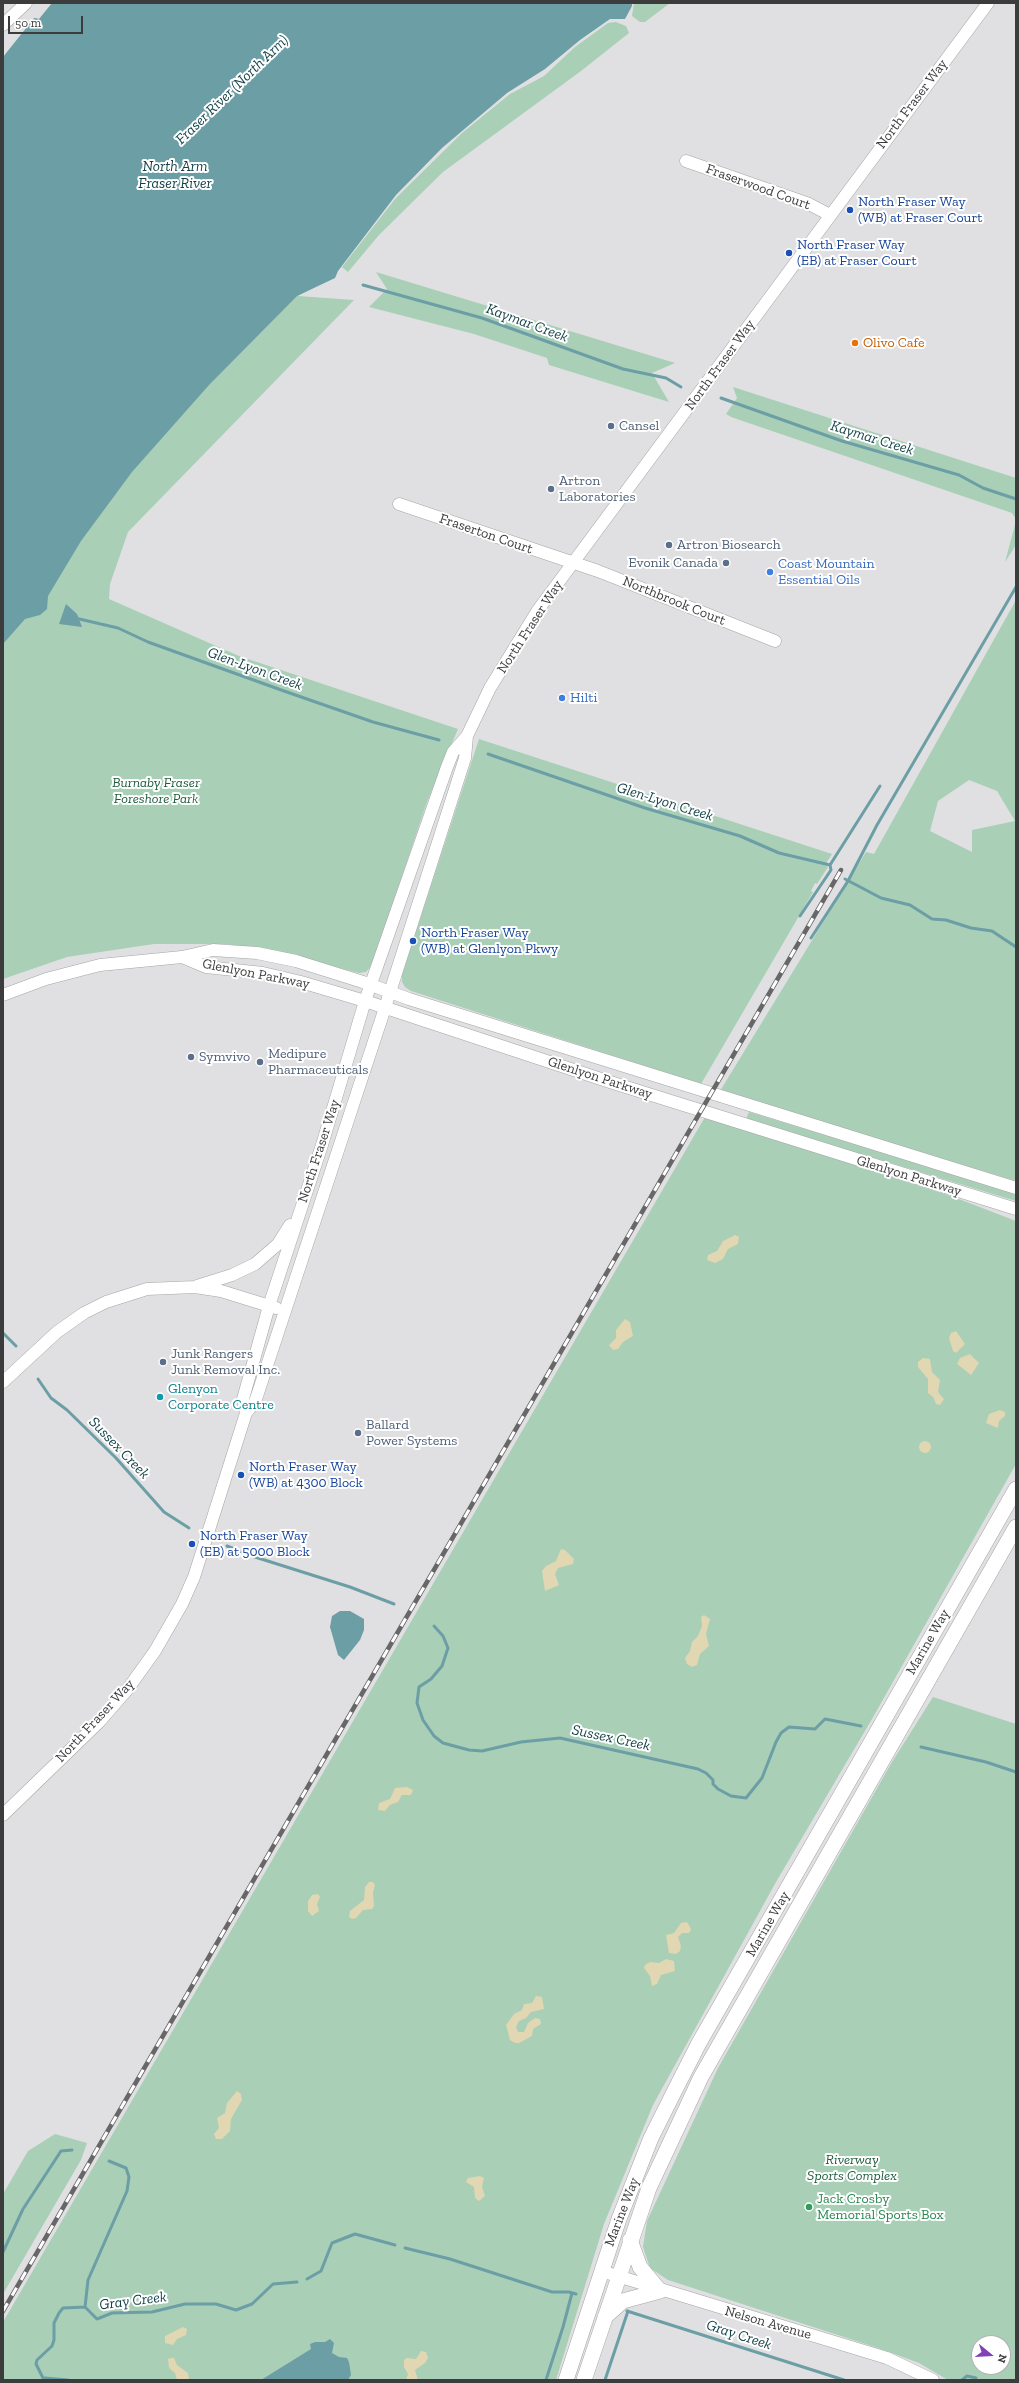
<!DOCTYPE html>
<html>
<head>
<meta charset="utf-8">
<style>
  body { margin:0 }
  #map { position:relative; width:1019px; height:2383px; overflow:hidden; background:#e0e0e2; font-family:"Zilla Slab",serif }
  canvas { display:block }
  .frame { position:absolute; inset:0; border:4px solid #3c3c3d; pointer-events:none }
  .north { position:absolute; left:971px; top:2335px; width:40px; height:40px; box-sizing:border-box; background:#fff; border:1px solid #b1b1b1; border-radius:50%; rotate:108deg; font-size:11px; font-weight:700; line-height:16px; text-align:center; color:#3c3c3d }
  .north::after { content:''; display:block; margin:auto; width:14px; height:18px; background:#7f42b7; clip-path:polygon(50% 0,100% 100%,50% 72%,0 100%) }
  .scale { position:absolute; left:8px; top:16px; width:75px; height:18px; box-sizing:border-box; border:2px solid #3c3c3d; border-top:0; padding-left:5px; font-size:12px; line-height:14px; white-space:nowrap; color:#3c3c3d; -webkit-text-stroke:3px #fff; paint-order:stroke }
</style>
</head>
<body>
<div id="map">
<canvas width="1019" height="2383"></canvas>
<div class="frame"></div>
<div class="north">N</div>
<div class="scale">50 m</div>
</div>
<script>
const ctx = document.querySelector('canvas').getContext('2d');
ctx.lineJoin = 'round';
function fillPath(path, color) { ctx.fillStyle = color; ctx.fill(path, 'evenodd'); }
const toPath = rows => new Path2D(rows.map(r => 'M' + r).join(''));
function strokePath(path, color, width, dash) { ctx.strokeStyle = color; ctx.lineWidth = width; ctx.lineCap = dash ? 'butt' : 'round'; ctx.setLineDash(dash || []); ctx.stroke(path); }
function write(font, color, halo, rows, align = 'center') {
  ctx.font = font + ' "Zilla Slab",serif'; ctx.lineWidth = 4; ctx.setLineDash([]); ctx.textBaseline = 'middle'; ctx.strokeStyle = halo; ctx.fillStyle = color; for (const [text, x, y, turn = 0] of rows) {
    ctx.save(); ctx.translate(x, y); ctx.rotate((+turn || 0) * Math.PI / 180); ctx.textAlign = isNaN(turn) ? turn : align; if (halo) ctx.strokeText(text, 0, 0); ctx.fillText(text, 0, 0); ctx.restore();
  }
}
fillPath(toPath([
  [634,3,670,3,645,22,640,22,632,16],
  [616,22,626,26,629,33,581,71,443,172,379,235,348,272,342,267,395,199,462,133,510,94,544,76,575,47,608,23],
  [376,272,675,363,652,373,669,402,549,365,547,358,474,334,369,307,387,289],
  [329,279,298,296,354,300,128,532,110,584,109,599,239,656,458,729,427,802,372,965,366,972,359,973,269,950,226,944,154,944,67,957,3,979,3,614,37,573,222,325],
  [733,387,1016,478,1016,519,1012,513,731,417,726,414,737,398],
  [1016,521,1016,545,1005,562],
  [1016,600,1016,1181,720,1091,866,852,874,854],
  [969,780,997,791,1015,821,972,830,972,852,930,831,938,801],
  [479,739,832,854,825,865,828,867,817,884,815,883,811,891,813,892,701,1084,411,991,405,987,402,982,402,974],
  [749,1112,1016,1193,1016,1201,746,1119],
  [705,1117,951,1196,1016,1221,1016,1464,872,1719,776,1882,653,2105,604,2224,556,2380,3,2380,3,2322],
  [933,1697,1016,1724,1016,2380,948,2380,919,2363,881,2349,668,2280,650,2268,643,2247,647,2221,718,2068,892,1762],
  [979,2343,1003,2343,1003,2367,979,2367],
  [55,2134,87,2143,81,2160,3,2294,3,2194,28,2151]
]), '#a9cfb7');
fillPath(toPath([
  [735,1235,739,1237,738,1244,728,1249,723,1259,715,1263,707,1260,708,1255,717,1251,723,1241],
  [625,1319,630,1322,633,1336,623,1342,618,1349,613,1350,609,1345,616,1338,616,1330],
  [956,1331,965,1344,956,1353,953,1351,949,1338,951,1333],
  [970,1354,979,1363,971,1375,957,1364,960,1358],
  [923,1358,930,1359,932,1372,940,1380,938,1392,944,1399,940,1405,936,1404,933,1397,928,1393,928,1379,918,1367,918,1362],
  [1000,1410,1005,1412,1005,1416,999,1421,998,1428,986,1423,989,1414],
  '919 1447a6 6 0 1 1 12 0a6 6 0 1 1-12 0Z',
  [561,1549,565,1550,574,1559,573,1564,558,1568,555,1574,559,1585,545,1591,542,1571,546,1566,556,1561],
  [704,1615,710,1619,706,1634,709,1646,700,1654,697,1665,692,1667,687,1664,685,1658,690,1651,692,1642,698,1636,702,1626,701,1617],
  [407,1787,413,1790,411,1795,402,1795,398,1802,390,1805,385,1811,378,1810,379,1803,390,1799,395,1788],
  [369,1882,373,1882,375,1885,373,1893,374,1906,372,1909,363,1910,356,1918,352,1919,349,1917,350,1911,364,1900,365,1887],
  [318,1894,320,1897,317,1904,319,1911,312,1916,308,1911,308,1901,312,1895],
  [687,1922,691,1929,689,1933,682,1933,678,1937,681,1946,680,1951,676,1954,669,1953,666,1935,674,1933,681,1923],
  [666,1959,674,1961,675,1971,661,1975,657,1984,652,1986,650,1976,644,1968,645,1965,650,1962,659,1963],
  [536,1996,542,1997,544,2009,531,2012,526,2018,519,2021,516,2027,518,2032,524,2032,528,2023,535,2018,540,2019,541,2024,533,2029,532,2036,519,2043,515,2043,510,2040,506,2025,514,2014,522,2010,524,2004,532,2003],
  [237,2091,241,2094,242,2100,231,2119,230,2131,222,2139,216,2139,214,2134,219,2128,217,2118,225,2113,227,2103],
  [480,2176,484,2178,482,2187,485,2196,479,2201,475,2198,474,2187,466,2182,468,2178],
  [183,2327,187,2329,186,2335,177,2339,173,2345,165,2343,165,2336],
  [421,2351,426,2352,428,2358,425,2363,415,2370,418,2380,406,2380,408,2374,404,2367,404,2360,407,2358,416,2359],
  [171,2358,174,2358,177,2365,188,2373,189,2380,177,2380,175,2373,169,2368,168,2359]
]), '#e1d7b2');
fillPath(toPath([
  [46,3,632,3,632,6,625,19,610,19,580,40,545,69,507,93,442,148,396,195,338,271,335,278,297,296,209,385,132,472,81,541,48,596,47,609,40,615,25,619,3,644,3,57],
  [66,604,77,614,82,627,59,624],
  [340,1611,350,1611,364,1619,364,1630,360,1640,344,1660,338,1655,330,1627,332,1616],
  [330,2339,334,2343,332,2353,339,2357,347,2358,349,2362,351,2375,348,2380,261,2380,311,2349,310,2344,315,2342,325,2342]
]), '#6c9ea5');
fillPath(toPath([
  [44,3,52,3,39,19,31,17]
]), '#e0e0e2');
strokePath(toPath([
  [363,285,482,318,623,369,666,378,681,387],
  [721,398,842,441,959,475,983,488,1016,499],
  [75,618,118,628,148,642,284,691,373,722,439,740],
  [488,754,645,808,740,836,779,853,830,865,831,870,800,916],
  [830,865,880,786],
  [845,879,881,898,910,905,932,919,946,920,971,928,992,931,1016,947],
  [811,938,848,881,877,825,1016,587],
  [3,1333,16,1346],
  [38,1379,51,1398,67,1410,116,1458,164,1512,189,1528],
  [227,1546,255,1557,350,1587,394,1604],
  [434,1626,443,1636,448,1648,442,1666,431,1679,419,1687,417,1703,423,1720,434,1736,443,1743,469,1750,482,1751,521,1742,560,1738,698,1769,706,1773,713,1780,713,1784,718,1789,731,1796,746,1798,762,1778,776,1742,781,1733,789,1727,815,1729,825,1719,861,1726],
  [921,1747,986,1762,1016,1772],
  [405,2248,450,2259,552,2292,569,2292,576,2294],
  [3,2252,23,2209,61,2151,72,2150],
  [307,2279,321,2271,332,2243,355,2234,395,2245],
  [85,2307,97,2319,112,2313,152,2312,185,2304,216,2304,236,2310,252,2304,273,2284,297,2282],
  [85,2307,88,2280,127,2191,129,2177,126,2168,109,2161],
  [627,2311,844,2380],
  [45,2378,68,2380],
  [44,2380,36,2364,37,2360,52,2346,54,2340,54,2323,59,2313,63,2308,85,2307],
  [546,2380,563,2327,572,2293],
  [605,2380,628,2311],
  [962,2380,967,2376,976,2378]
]), '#6c9ea5', 3);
const minor = toPath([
  [3,25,26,3],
  [686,161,809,204,830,215],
  [399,504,598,571,775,641],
  [182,957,206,967,263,973,301,982,365,1001,610,1082,1016,1209],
  [3,995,46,979,100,965,182,957,213,950,257,953,296,961,363,982,409,999,1016,1188],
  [197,1286,232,1275,255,1264,278,1244,290,1225],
  [3,1382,57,1332,84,1313,106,1302,147,1289,195,1287,221,1291,276,1308],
  [246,1413,243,1399,269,1306,322,1145,365,1001,447,767,453,752,467,736],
  [3,1815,99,1722,127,1690,155,1651,182,1604,194,1577,246,1413,255,1402,382,1017,465,758,467,736,490,688,538,610,988,3],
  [601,2271,887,2358,933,2380]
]);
const major = toPath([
  [605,2317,623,2301,660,2291,640,2267,630,2240],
  [566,2380,619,2219,651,2138,675,2090,699,2043,1016,1489],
  [584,2380,649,2188,701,2077,1016,1527]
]);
strokePath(minor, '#a5a5a7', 13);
strokePath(major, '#a5a5a7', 16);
strokePath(minor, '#fff', 12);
strokePath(major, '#fff', 15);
const rail = toPath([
  [3,2311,841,870]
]);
strokePath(rail, '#676768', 4.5);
strokePath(rail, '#fff', 3, [9]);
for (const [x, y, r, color] of [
  [850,210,4,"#1a4fb4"],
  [789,253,4,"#1a4fb4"],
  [855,343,4,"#e8710a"],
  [611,426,4,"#5c6f8a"],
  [551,489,4,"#5c6f8a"],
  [669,545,4,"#5c6f8a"],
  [726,563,4,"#5c6f8a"],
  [770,572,4,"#3f7fe0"],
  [562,698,4,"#3f7fe0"],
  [413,941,4,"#1a4fb4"],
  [191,1057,4,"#5c6f8a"],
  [260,1062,4,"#5c6f8a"],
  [163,1362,4,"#5c6f8a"],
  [160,1397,4,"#0f9aa8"],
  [358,1433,4,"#5c6f8a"],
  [241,1475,4,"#1a4fb4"],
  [192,1544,4,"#1a4fb4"],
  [809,2207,4,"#2e9e5b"]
]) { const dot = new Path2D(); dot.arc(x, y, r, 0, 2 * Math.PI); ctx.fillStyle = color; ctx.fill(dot); strokePath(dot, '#fff', 1.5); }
write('14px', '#3c3c3d', '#fff', [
  ["North Fraser Way",912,104,-53],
  ["Fraserwood Court",758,187,20],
  ["North Fraser Way",720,365,-54],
  ["Fraserton Court",486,534,19],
  ["Northbrook Court",674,601,22],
  ["North Fraser Way",530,627,-57],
  ["Glenlyon Parkway",256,974,11],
  ["Glenlyon Parkway",600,1078,18],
  ["North Fraser Way",319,1151,-72],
  ["Glenlyon Parkway",909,1176,17],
  ["Marine Way",928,1642,-60],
  ["North Fraser Way",95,1721,-47],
  ["Marine Way",768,1924,-60],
  ["Marine Way",622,2212,-69],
  ["Nelson Avenue",768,2323,16]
]);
write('14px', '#164399', '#fff', [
  ["North Fraser Way",858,202],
  ["(WB) at Fraser Court",858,218],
  ["North Fraser Way",797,245],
  ["(EB) at Fraser Court",797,261],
  ["North Fraser Way",421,933],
  ["(WB) at Glenlyon Pkwy",421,949],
  ["North Fraser Way",249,1467],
  ["(WB) at 4300 Block",249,1483],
  ["North Fraser Way",200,1536],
  ["(EB) at 5000 Block",200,1552]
], 'left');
write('14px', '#c56008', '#fff', [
  ["Olivo Cafe",863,343]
], 'left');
write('14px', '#4e5e75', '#fff', [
  ["Cansel",619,426],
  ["Artron",559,481],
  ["Laboratories",559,497],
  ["Artron Biosearch",677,545],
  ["Evonik Canada",718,563,"right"],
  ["Medipure",268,1054],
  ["Pharmaceuticals",268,1070],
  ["Symvivo",199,1057],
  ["Junk Rangers",171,1354],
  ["Junk Removal Inc.",171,1370],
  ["Ballard",366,1425],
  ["Power Systems",366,1441]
], 'left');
write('14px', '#366cbe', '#fff', [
  ["Coast Mountain",778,564],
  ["Essential Oils",778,580],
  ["Hilti",570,698]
], 'left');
write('italic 14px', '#1d5c3c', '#fff', [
  ["Burnaby Fraser",156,783],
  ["Foreshore Park",156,799],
  ["Riverway",852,2160],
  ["Sports Complex",852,2176]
]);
write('14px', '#0d838f', '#fff', [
  ["Glenyon",168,1389],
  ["Corporate Centre",168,1405]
], 'left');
write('14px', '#27864d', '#fff', [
  ["Jack Crosby",817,2199],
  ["Memorial Sports Box",817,2215]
], 'left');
write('italic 15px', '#103f45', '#fff', [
  ["Fraser River (North Arm)",232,90,-44],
  ["North Arm",175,167],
  ["Fraser River",175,184],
  ["Kaymar Creek",527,323,20],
  ["Kaymar Creek",872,438,17],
  ["Glen-Lyon Creek",255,669,20],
  ["Glen-Lyon Creek",665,802,17],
  ["Sussex Creek",119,1448,46],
  ["Sussex Creek",611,1738,12],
  ["Gray Creek",133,2301,-7],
  ["Gray Creek",739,2335,18]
]);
</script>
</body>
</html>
